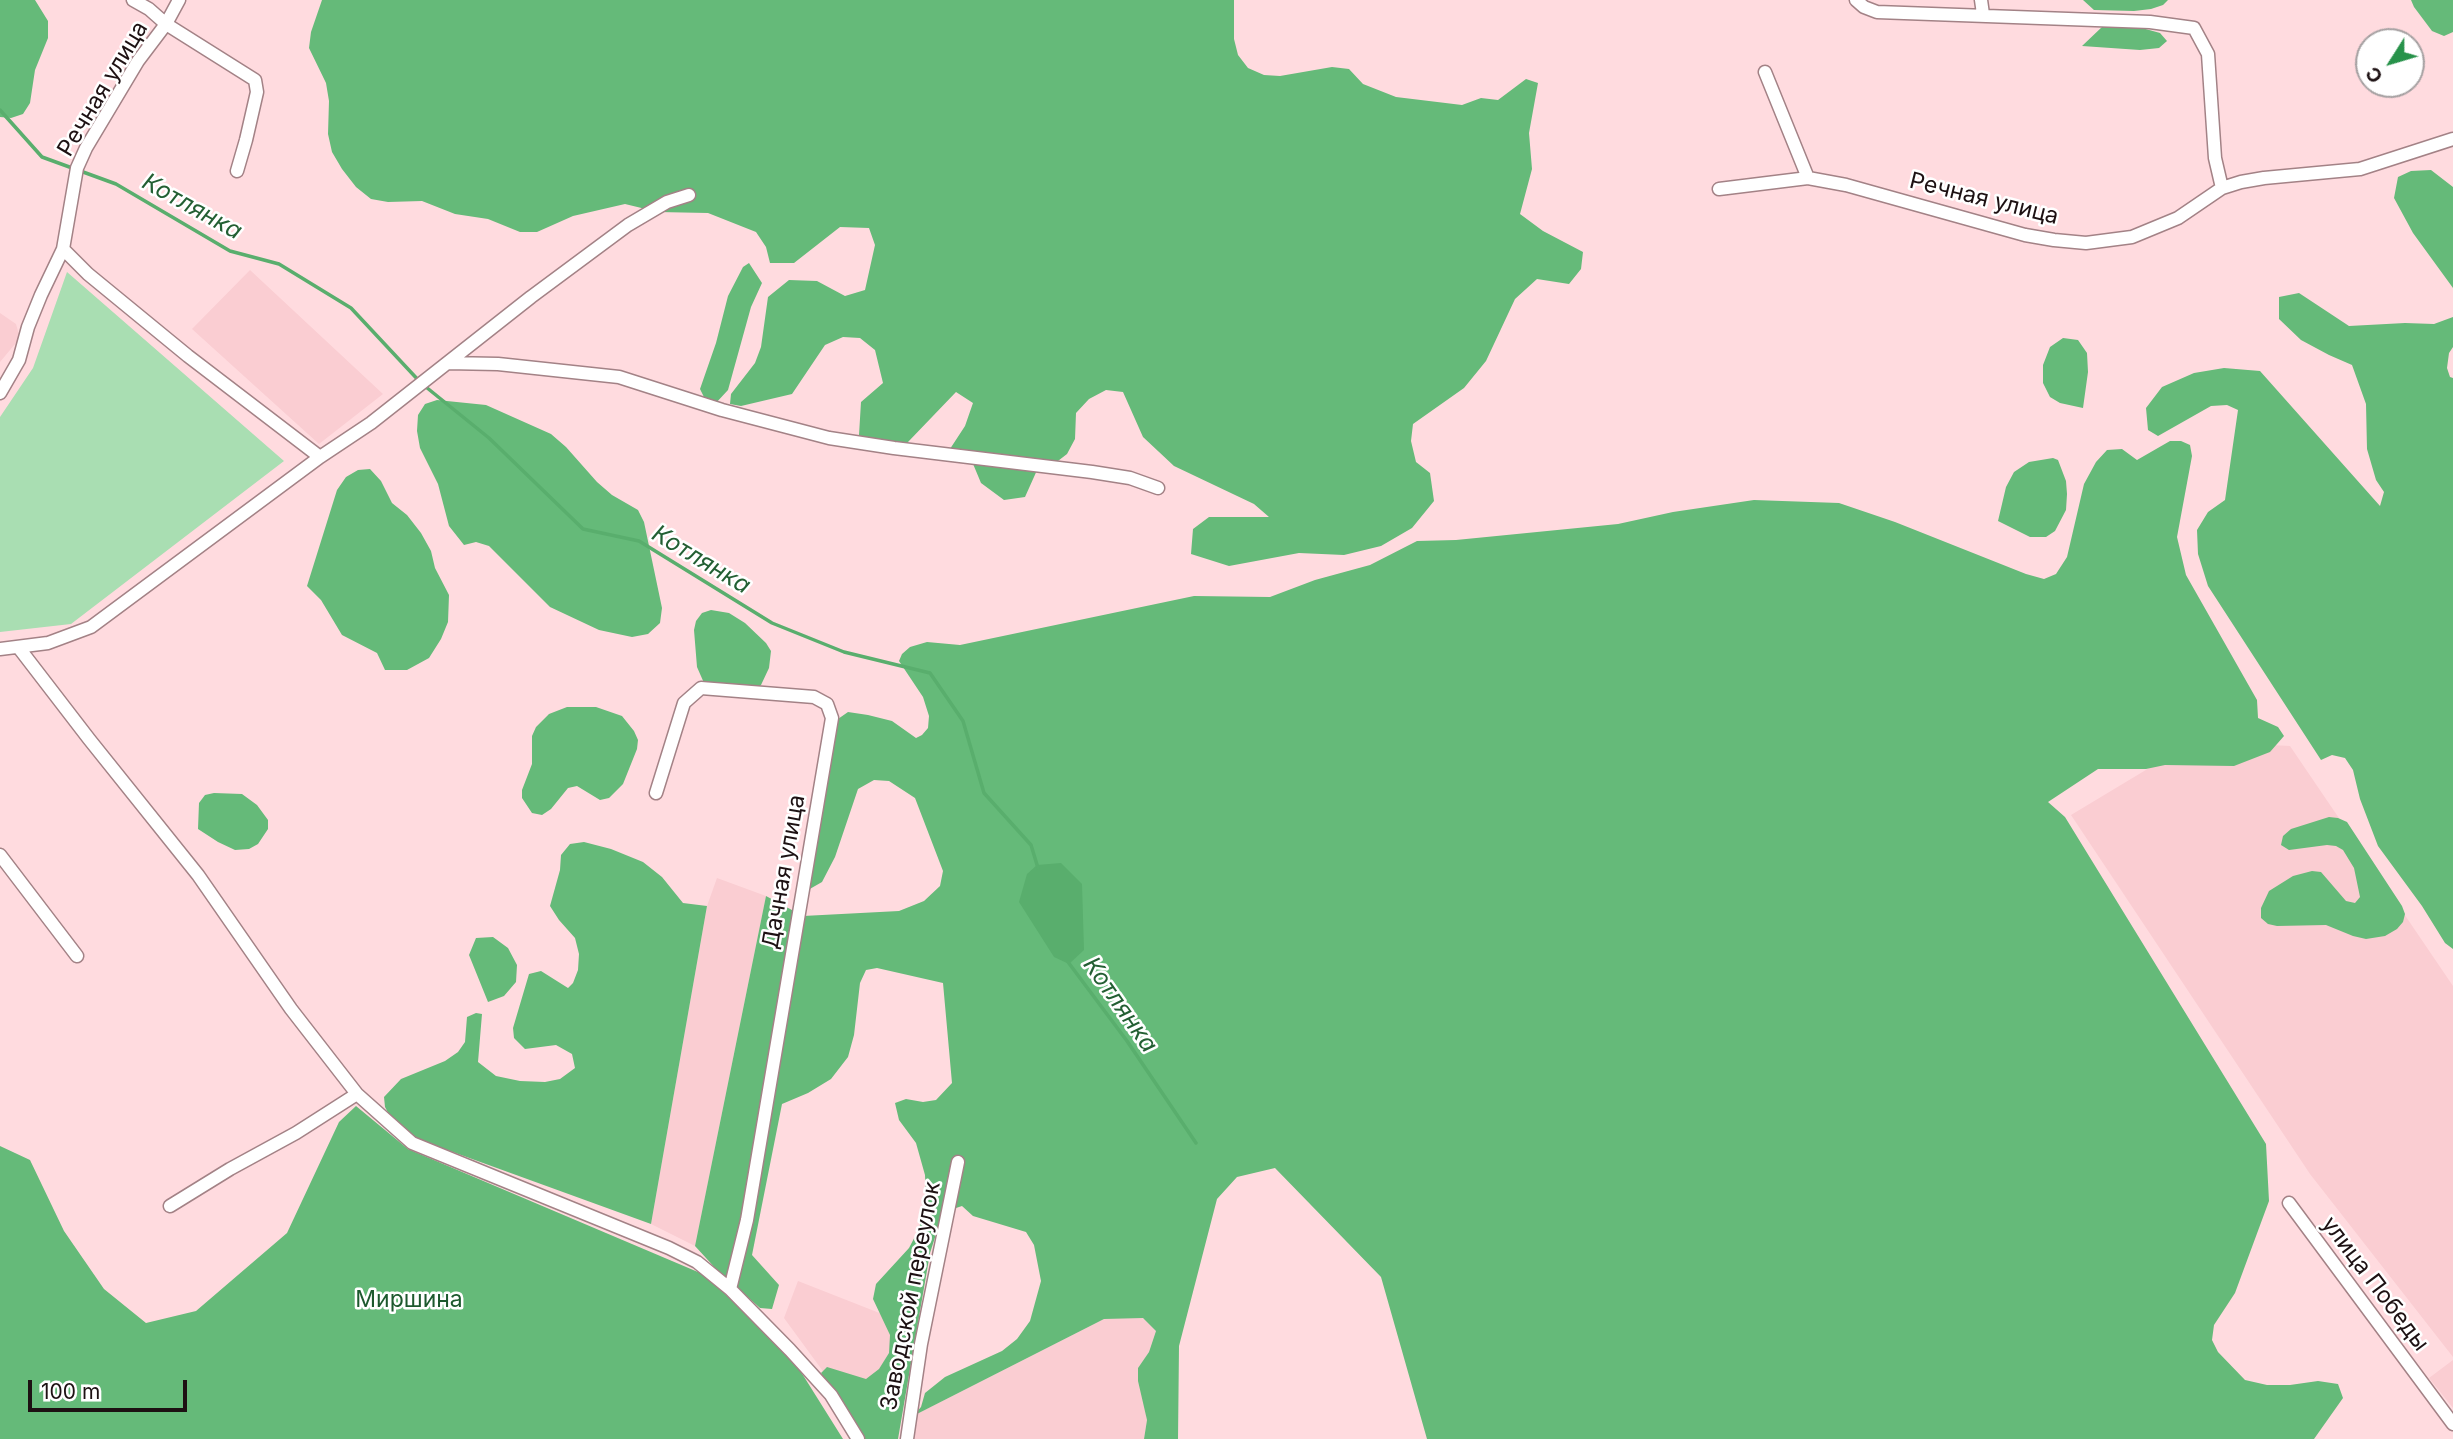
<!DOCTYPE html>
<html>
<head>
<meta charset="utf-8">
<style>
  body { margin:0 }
  #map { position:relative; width:2453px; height:1439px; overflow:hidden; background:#ffdbdf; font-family:Inter,sans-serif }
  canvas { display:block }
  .north { position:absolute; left:2355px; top:28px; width:70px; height:70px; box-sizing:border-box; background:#fff; border:2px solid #a5a0a1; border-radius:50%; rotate:233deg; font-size:19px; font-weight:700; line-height:28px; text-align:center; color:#1d1113 }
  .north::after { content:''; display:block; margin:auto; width:24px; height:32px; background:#27924a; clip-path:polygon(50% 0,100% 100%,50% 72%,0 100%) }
  .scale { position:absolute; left:28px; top:1380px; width:159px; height:32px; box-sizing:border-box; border:4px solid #1d1113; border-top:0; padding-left:9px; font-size:21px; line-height:24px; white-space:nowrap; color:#1d1113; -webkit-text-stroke:5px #fff; paint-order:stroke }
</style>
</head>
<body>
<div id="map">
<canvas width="2453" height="1439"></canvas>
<div class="north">С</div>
<div class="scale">100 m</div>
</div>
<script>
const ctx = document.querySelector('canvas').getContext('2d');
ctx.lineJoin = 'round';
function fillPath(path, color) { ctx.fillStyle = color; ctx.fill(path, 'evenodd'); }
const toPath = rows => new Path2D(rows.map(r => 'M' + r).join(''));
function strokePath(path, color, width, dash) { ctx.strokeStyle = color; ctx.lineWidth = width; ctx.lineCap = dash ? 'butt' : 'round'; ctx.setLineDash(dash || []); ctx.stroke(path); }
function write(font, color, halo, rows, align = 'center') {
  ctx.font = font + ' Inter,sans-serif'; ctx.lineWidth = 5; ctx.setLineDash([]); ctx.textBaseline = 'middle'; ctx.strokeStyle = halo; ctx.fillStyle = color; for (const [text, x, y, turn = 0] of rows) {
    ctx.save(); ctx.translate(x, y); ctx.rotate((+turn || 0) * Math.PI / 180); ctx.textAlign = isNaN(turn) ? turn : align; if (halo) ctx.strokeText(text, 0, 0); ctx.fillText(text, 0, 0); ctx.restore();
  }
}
fillPath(toPath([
  [250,270,383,394,319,444,192,329],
  [0,313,16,324,20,338,0,362],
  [2194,741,2290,746,2453,986,2453,1357,2310,1174,2071,815],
  [717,878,766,896,695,1246,651,1224,707,906],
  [798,1281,910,1325,866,1430,784,1318],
  [1125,1317,1143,1318,1156,1331,1149,1352,1138,1368,1147,1420,1144,1439,908,1439,913,1416,1104,1319],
  [2453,1360,2453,1408,2429,1378]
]), '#facdd2');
fillPath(toPath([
  [67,272,284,461,71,624,0,632,0,417,33,368]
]), '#a9deb2');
fillPath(toPath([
  [0,0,35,0,48,21,48,38,35,70,30,103,23,114,11,118,0,117],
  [322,0,1234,0,1234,39,1238,55,1248,68,1264,75,1280,76,1332,67,1349,69,1363,84,1396,97,1462,105,1481,98,1498,100,1526,79,1538,83,1529,133,1532,169,1520,214,1543,231,1583,252,1581,269,1569,284,1537,279,1515,299,1486,361,1464,388,1413,424,1411,441,1416,462,1430,473,1434,501,1412,528,1381,546,1344,555,1299,553,1229,566,1191,554,1193,529,1209,517,1269,517,1254,504,1174,466,1143,437,1123,392,1106,390,1089,399,1076,413,1075,439,1067,454,1054,464,1038,468,1025,497,1004,500,981,483,971,459,948,452,965,426,973,403,956,392,908,442,875,448,864,446,859,435,861,402,883,383,875,350,860,338,843,337,825,345,792,394,741,406,730,404,731,394,755,363,761,347,768,297,789,280,817,281,845,296,865,290,875,245,869,228,840,227,794,263,770,263,766,247,756,232,708,213,658,212,625,204,573,216,537,232,520,232,488,219,455,214,422,201,388,202,371,199,356,187,342,169,332,152,328,134,329,101,326,83,309,48,311,32],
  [2083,0,2168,0,2163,5,2151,9,2134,11,2094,10],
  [2411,0,2453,0,2453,32,2444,36,2432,31,2414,7],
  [2102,27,2142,28,2160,33,2167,41,2159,48,2140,50,2082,46],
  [2431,170,2453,187,2453,288,2413,233,2394,198,2398,177,2411,171],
  [749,263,762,283,751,307,728,390,715,404,707,403,700,389,716,343,728,296,743,267],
  [2299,293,2349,326,2405,323,2434,324,2453,317,2453,347,2449,353,2447,368,2450,377,2453,378,2453,949,2445,943,2422,906,2378,846,2360,799,2353,770,2345,758,2332,755,2321,760,2208,586,2198,554,2197,530,2208,512,2225,500,2238,410,2227,405,2211,406,2158,436,2148,430,2146,408,2162,387,2194,373,2224,368,2260,371,2380,506,2384,492,2376,480,2367,449,2366,404,2352,365,2329,355,2301,340,2279,319,2279,297],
  [2063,338,2078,340,2087,353,2088,372,2083,408,2060,403,2050,397,2043,383,2043,365,2050,347],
  [437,400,486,405,551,434,566,447,597,482,612,495,638,510,644,522,662,608,660,623,648,634,632,637,599,630,550,607,489,546,476,542,464,545,449,526,438,484,420,448,417,431,418,415,425,404],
  [2170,441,2181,441,2190,445,2192,456,2177,537,2186,575,2257,700,2258,718,2278,727,2284,736,2270,752,2234,766,2165,765,2146,769,2098,769,2048,802,2065,817,2266,1144,2269,1201,2235,1293,2214,1325,2212,1340,2218,1352,2245,1380,2267,1385,2290,1385,2318,1381,2338,1384,2343,1398,2314,1439,1427,1439,1381,1277,1275,1168,1237,1177,1217,1199,1179,1346,1178,1439,1144,1439,1147,1420,1138,1381,1138,1368,1149,1352,1156,1331,1143,1318,1104,1319,913,1416,921,1407,925,1393,945,1377,1002,1351,1017,1339,1030,1321,1041,1281,1034,1245,1026,1232,973,1216,962,1206,947,1211,939,1225,930,1253,898,1439,864,1439,821,1373,827,1367,866,1379,879,1369,889,1353,890,1335,873,1299,876,1284,909,1248,919,1229,926,1198,925,1175,916,1143,899,1120,895,1103,906,1099,923,1102,936,1100,952,1083,943,983,877,968,866,970,860,983,854,1035,848,1057,831,1079,808,1093,782,1104,752,1255,779,1285,772,1309,760,1308,717,1270,695,1246,766,896,803,916,899,911,924,901,940,886,943,871,915,798,889,781,874,780,858,789,835,857,822,882,808,890,838,719,848,712,868,715,892,721,916,738,922,735,928,728,929,716,923,697,899,661,902,654,910,647,927,642,960,645,1194,596,1270,597,1315,580,1370,565,1417,541,1456,540,1618,524,1673,512,1754,500,1839,503,1895,522,2026,574,2044,579,2056,574,2067,557,2084,484,2096,462,2107,450,2122,449,2137,460],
  [2053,458,2058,460,2066,481,2067,494,2066,510,2055,531,2046,537,2030,537,1998,521,2006,487,2014,472,2029,462],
  [370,469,381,481,392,503,407,515,421,533,431,551,435,568,449,595,448,622,441,639,429,658,407,670,385,670,377,653,342,635,321,600,307,586,337,490,346,477,358,470],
  [711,610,729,613,745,623,766,643,771,651,769,668,761,685,754,691,704,683,697,667,694,630,696,621,702,613],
  [567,707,596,707,622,716,634,731,638,740,637,749,623,784,609,798,600,800,577,786,568,788,551,809,542,815,532,813,522,798,522,790,532,764,532,736,536,727,549,714],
  [214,793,242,794,257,805,268,820,268,829,258,844,249,849,235,850,218,842,198,829,199,803,205,795],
  [2329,817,2338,818,2347,822,2402,906,2405,914,2403,922,2397,929,2385,936,2366,939,2353,936,2326,925,2277,926,2268,924,2261,918,2261,908,2269,891,2293,876,2312,871,2321,872,2346,901,2355,903,2360,897,2354,868,2343,850,2336,846,2327,845,2289,850,2281,845,2283,836,2291,829],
  [584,842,611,849,643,862,662,877,683,903,707,906,651,1224,406,1135,393,1122,385,1107,384,1097,401,1079,445,1061,458,1052,465,1042,467,1017,476,1013,482,1014,478,1062,496,1076,520,1081,545,1082,560,1079,575,1068,572,1054,556,1045,525,1049,514,1038,513,1028,529,974,541,971,568,988,573,983,578,970,579,954,575,938,559,920,550,906,560,870,561,855,570,844],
  [493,937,508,948,517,965,516,982,504,996,488,1002,469,955,476,938],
  [356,1106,408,1149,705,1275,791,1356,843,1439,0,1439,0,1146,30,1160,64,1231,104,1289,146,1323,196,1311,287,1233,339,1122]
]), '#65ba79');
fillPath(toPath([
  [1061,863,1082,884,1084,950,1069,964,1054,957,1019,902,1027,874,1037,865]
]), '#59ae6d');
strokePath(toPath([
  [0,110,42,157,116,184,230,251,279,264,351,308,421,383,489,438,583,529,639,541,772,623,844,652,930,673,963,721,984,793,1031,845,1038,868],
  [1068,962,1127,1041,1196,1143]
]), '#59ae6d', 3.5);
const minor = toPath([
  [133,0,149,9,166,24,255,80,257,92,246,140,237,171],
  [1856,0,1864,7,1877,12,2150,22,2194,28,2208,54,2215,158,2222,188],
  [1981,0,1983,14],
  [1765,72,1808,178],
  [1719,189,1808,178,1846,185,2025,235,2054,240,2086,243,2132,237,2178,218,2222,188,2241,182,2264,178,2360,169,2453,139],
  [63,249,88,274,188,356,320,457],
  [447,363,498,364,619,377,722,410,829,438,894,448,1092,472,1130,478,1158,488],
  [0,393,19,360,28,327,41,295,63,249,77,168,86,148,138,61,166,24,179,0],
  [19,648,89,739,198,875,291,1009,357,1094,412,1143,669,1248,697,1262,730,1289,790,1350,831,1395,858,1439],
  [0,649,48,643,91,627,320,457,371,423,531,297,628,225,667,202,689,195],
  [656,793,684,703,701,688,814,697,827,704,832,718,747,1220,730,1289],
  [0,855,77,956],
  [2289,1203,2453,1424],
  [170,1206,230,1169,296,1133,357,1094],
  [907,1439,921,1344,958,1162]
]);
strokePath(minor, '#a38286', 15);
strokePath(minor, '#fff', 12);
write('23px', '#1d1113', '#fff', [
  ["Речная улица",103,89,-59],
  ["Речная улица",1984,199,14],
  ["Дачная улица",784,872,-80],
  ["улица Победы",2375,1284,53],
  ["Заводской переулок",911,1296,-79]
]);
write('23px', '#1d592e', '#fff', [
  ["Миршина",409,1300]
]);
write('italic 24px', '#235f33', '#fff', [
  ["Котлянка",192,207,29],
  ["Котлянка",701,560,31],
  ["Котлянка",1120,1005,55]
]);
</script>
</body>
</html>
